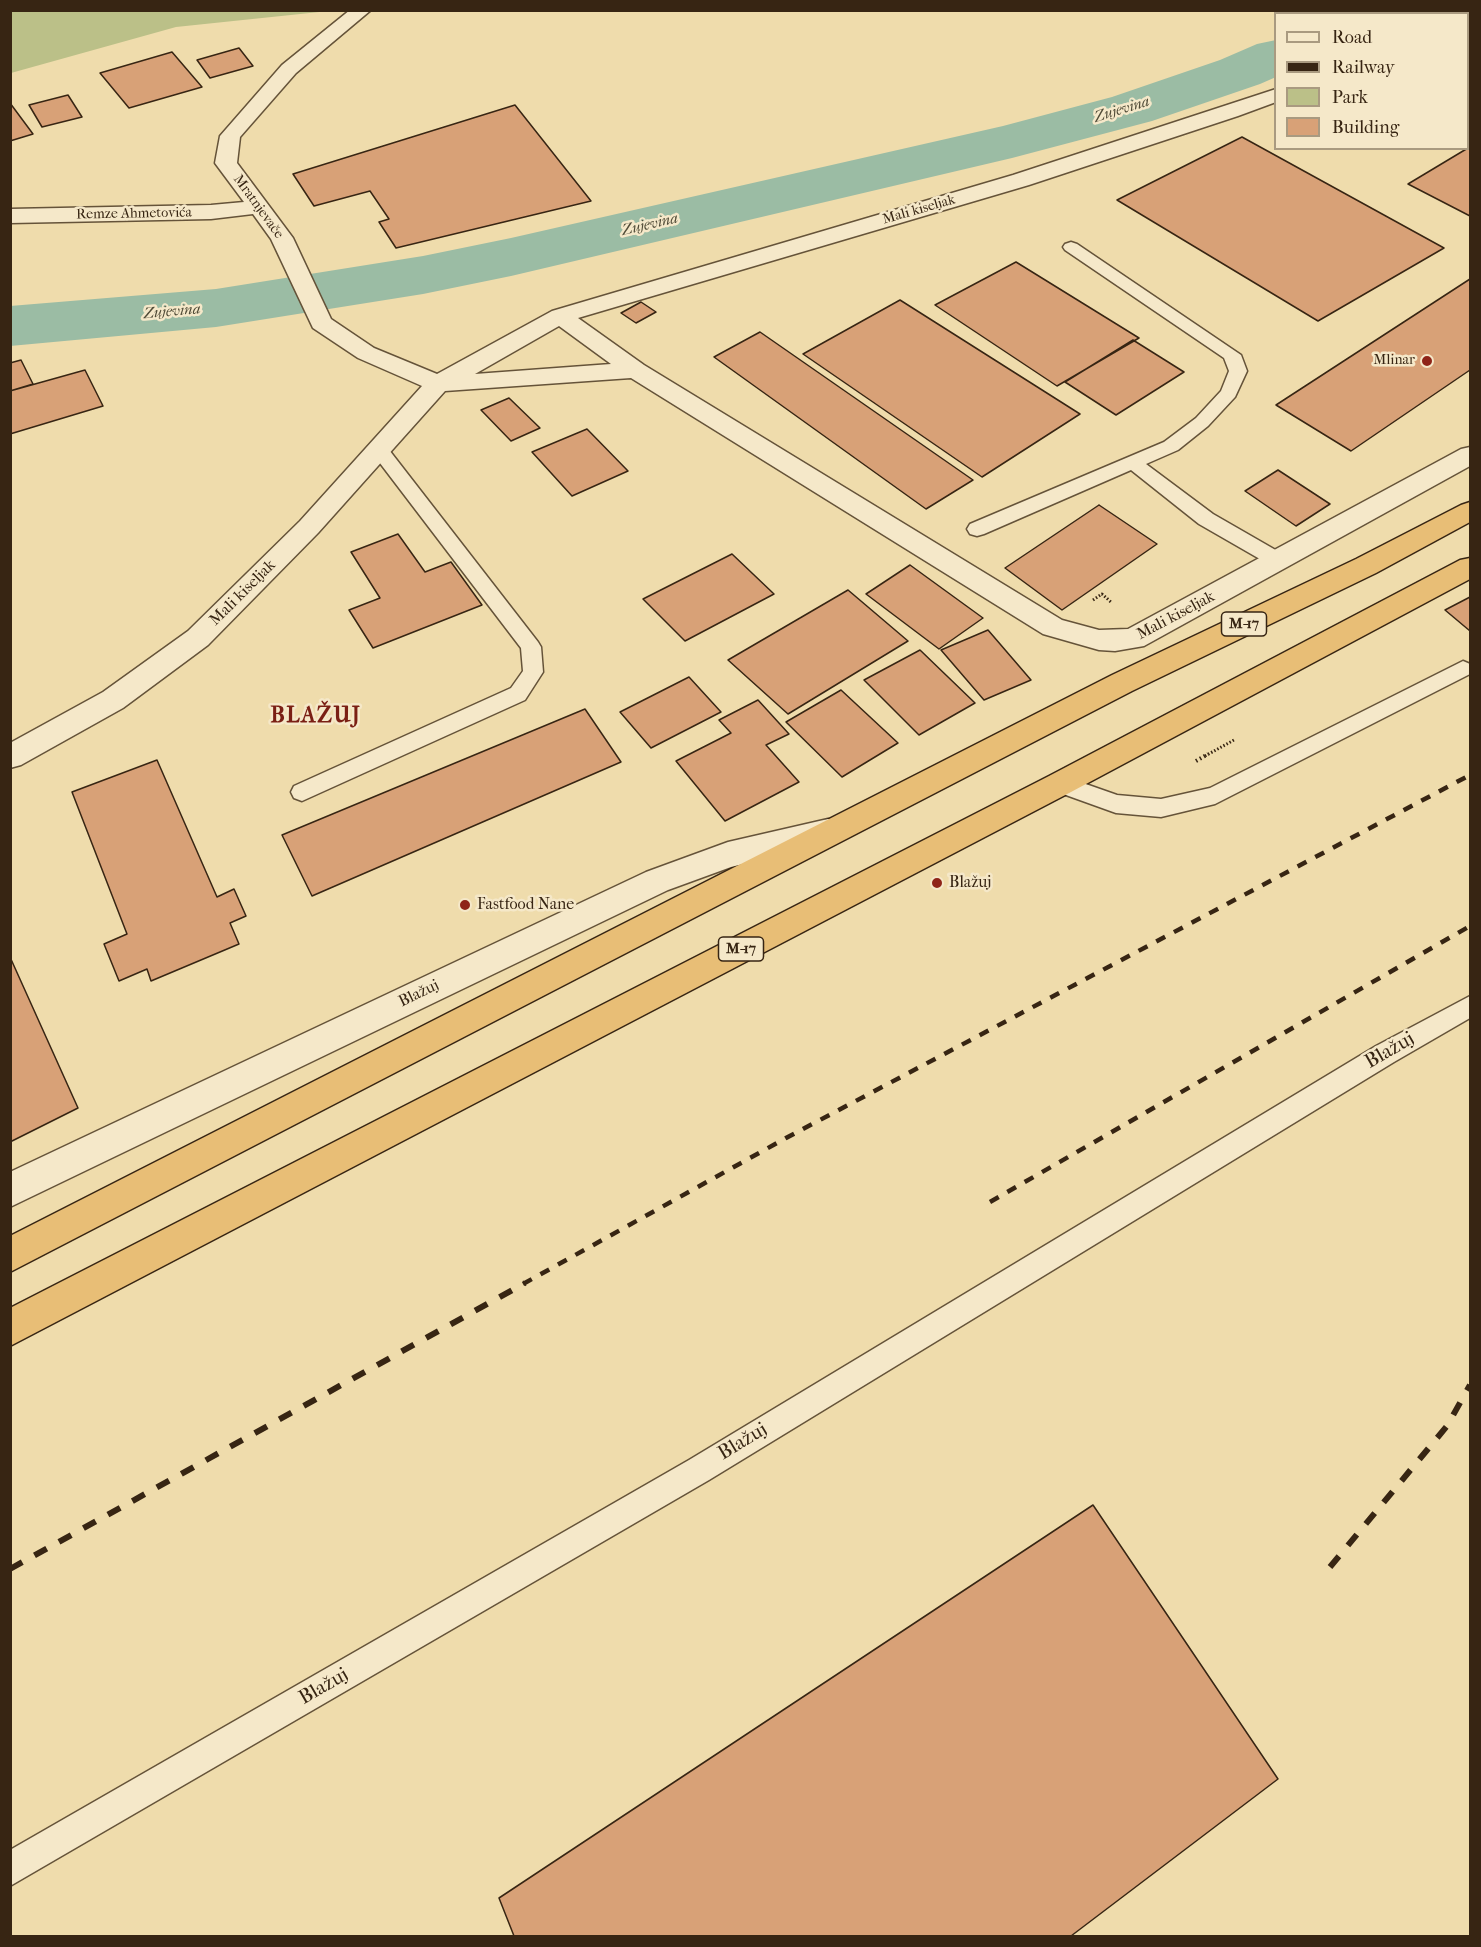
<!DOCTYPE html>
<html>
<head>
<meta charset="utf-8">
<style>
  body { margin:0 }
  #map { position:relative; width:1481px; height:1947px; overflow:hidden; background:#efdcac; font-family:"IM FELL French Canon",serif }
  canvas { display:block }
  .frame { position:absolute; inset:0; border:12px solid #372513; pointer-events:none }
  .legend { position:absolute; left:1274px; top:12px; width:195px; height:138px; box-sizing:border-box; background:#f5e8c9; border:2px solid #a99a80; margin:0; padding:8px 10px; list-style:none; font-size:18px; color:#372513 }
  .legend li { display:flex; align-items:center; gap:12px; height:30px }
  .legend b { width:30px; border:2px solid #a99a80 }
</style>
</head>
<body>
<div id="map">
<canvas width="1481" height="1947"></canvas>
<div class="frame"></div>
<ul class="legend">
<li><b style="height:8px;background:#f5e8c9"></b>Road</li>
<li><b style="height:8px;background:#372513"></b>Railway</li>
<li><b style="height:16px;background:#bbc088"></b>Park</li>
<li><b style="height:16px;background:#d8a177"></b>Building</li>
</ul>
</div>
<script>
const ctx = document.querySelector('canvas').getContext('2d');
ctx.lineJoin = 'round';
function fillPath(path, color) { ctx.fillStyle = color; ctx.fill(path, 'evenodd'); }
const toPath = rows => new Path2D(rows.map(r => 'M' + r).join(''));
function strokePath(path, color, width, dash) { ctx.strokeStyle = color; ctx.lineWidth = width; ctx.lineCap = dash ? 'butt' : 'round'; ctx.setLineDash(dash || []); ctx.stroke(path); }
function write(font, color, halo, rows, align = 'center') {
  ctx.font = font + ' "IM FELL French Canon",serif'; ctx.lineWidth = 5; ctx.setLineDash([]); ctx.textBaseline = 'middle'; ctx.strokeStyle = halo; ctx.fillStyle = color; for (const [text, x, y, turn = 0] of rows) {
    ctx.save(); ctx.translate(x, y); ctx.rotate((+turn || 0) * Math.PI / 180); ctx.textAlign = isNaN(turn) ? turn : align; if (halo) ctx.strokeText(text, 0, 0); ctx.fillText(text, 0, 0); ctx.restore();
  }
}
fillPath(toPath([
  [11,10,329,10,329,11,176,27,11,73]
]), '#bbc088');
fillPath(toPath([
  [1345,10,1401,10,1399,14,1343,14,1345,10],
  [1276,40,1276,77,1260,84,1152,121,1012,158,511,276,423,294,216,327,10,346,10,306,216,289,423,256,511,238,1003,126,1112,97,1220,60,1257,44,1276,40]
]), '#9bbca4');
const building = toPath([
  [239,48,253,66,210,78,197,60,239,48],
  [172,52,202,87,129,108,100,73,172,52],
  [68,95,82,117,42,127,29,105,68,95],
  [10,103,33,134,10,141,10,103],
  [515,105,591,201,396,248,379,222,389,219,370,191,314,206,293,174,515,105],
  [1242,137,1444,248,1318,321,1117,200,1242,137],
  [1470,146,1470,216,1408,184,1468,148,1470,146],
  [1016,262,1139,338,1057,386,935,305,1016,262],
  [1470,279,1470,370,1351,451,1276,405,1470,279],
  [900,300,1080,414,982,477,803,354,900,300],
  [641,302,656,312,636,323,621,313,641,302],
  [760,332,973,480,926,509,714,357,760,332],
  [1133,340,1184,372,1116,415,1065,382,1133,340],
  [21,360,33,384,10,391,10,363,21,360],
  [85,370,103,406,10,434,10,391,85,370],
  [509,398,540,428,511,441,481,410,509,398],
  [587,429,628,471,572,496,532,452,587,429],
  [1278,470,1330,504,1296,526,1245,491,1278,470],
  [1099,505,1157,544,1062,610,1005,568,1099,505],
  [398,534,425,572,451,562,482,605,373,648,349,610,380,598,351,552,398,534],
  [732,554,774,594,685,641,643,599,732,554],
  [910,565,983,618,939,649,866,594,910,565],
  [848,590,908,641,788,714,728,660,848,590],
  [1470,597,1470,631,1445,610,1470,597],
  [988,630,1031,680,984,700,941,650,988,630],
  [920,650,975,703,919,735,864,680,920,650],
  [689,677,721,712,651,748,620,712,689,677],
  [841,690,898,743,842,777,786,722,841,690],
  [758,700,789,734,766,745,799,782,725,821,676,761,731,733,719,720,758,700],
  [585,709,621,762,312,896,282,835,585,709],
  [157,760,217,897,234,889,246,916,230,923,239,944,151,981,147,969,119,981,104,944,127,934,72,792,157,760],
  [10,957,78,1108,10,1142,10,957],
  [1093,1505,1278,1779,1071,1936,514,1936,499,1898,1093,1505]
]);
fillPath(building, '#d8a177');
strokePath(building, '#372513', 1.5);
const service = toPath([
  [1468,42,1470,42,1470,51,1468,51,1468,42],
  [1071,242,1077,244,1241,355,1247,371,1235,397,1208,426,1178,450,1146,464,1213,514,1286,556,1289,561,1286,566,1279,568,1272,566,1199,524,1131,470,984,534,977,536,970,534,967,529,970,524,1164,442,1196,418,1221,391,1229,371,1224,358,1065,250,1063,247,1065,244,1071,242],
  [379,444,386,446,538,642,541,647,543,672,525,700,302,801,294,798,291,792,294,786,511,688,523,671,521,648,370,450,372,446,379,444],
  [1463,661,1470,664,1470,674,1215,804,1161,817,1116,813,1052,790,1049,784,1052,778,1060,775,1117,795,1161,799,1210,788,1463,661],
  [1470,996,1470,1018,1394,1062,709,1480,10,1886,10,1850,689,1460,1376,1046,1470,996]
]);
const minor = toPath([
  [350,10,371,10,296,73,240,137,237,163,293,238,331,319,374,348,437,374,552,311,1013,175,1276,89,1276,102,1238,116,1029,185,578,318,644,365,1062,620,1099,630,1128,629,1461,449,1470,447,1470,466,1144,646,1115,651,1099,650,1043,634,631,378,445,391,318,533,208,645,123,708,21,765,10,768,10,743,103,692,188,631,300,521,422,386,358,358,313,328,271,239,253,214,211,219,10,223,10,209,211,205,244,202,215,163,220,136,282,65,350,10],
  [559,326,611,364,475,374,559,326],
  [1444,10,1464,10,1462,14,1442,14,1444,10],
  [828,819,839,822,843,831,839,840,731,867,668,890,10,1207,10,1172,646,872,728,842,828,819]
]);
const trunk = toPath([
  [1470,502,1470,522,1376,573,1132,691,10,1272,10,1236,1112,675,1356,559,1461,505,1470,502],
  [1470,558,1470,579,1071,792,10,1346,10,1308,1049,776,1460,560,1470,558]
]);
strokePath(service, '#655339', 3);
strokePath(minor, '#655339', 3);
strokePath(trunk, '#372513', 3);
strokePath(toPath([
  [1093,600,1102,594,1111,602],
  [1205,756,1234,740]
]), '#372513', 3, [1.5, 2]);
strokePath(toPath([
  [1196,761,1208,754]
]), '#372513', 4, [1.5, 3]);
fillPath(service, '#f5e8c9');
fillPath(minor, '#f5e8c9');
fillPath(trunk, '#e8be76');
strokePath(toPath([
  [990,1202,1470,926],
  [523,1284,786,1138,1470,775]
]), '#372513', 4.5, [10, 10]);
strokePath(toPath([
  [1330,1567,1447,1426,1470,1385],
  [10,1569,525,1283]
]), '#372513', 6, [14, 14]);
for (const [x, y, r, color] of [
  [1427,361,6,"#8f2418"],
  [937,883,6,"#8f2418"],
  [465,905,6,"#8f2418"]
]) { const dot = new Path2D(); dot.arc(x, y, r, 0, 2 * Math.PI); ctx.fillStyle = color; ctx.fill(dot); strokePath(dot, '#f5e8c9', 2); }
write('14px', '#372513', '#f5e8c9', [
  ["Mratnjevače",258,207,54],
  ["Mali kiseljak",919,210,-16],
  ["Remze Ahmetovića",134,214,-1]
]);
write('14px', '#372513', '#f5e8c9', [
  ["Mlinar",1415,361]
], 'right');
write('italic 15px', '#504b37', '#f5e8c9', [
  ["Zujevina",1122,110,-17],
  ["Zujevina",650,225,-13],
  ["Zujevina",172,312,-5]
]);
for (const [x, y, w] of [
  [1244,624,45],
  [741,949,45]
]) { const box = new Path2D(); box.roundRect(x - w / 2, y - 12, w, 24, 4.5); ctx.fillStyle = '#f5e8c9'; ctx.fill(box); strokePath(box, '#372513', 1.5); }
write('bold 15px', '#372513', null, [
  ["M-17",1244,624],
  ["M-17",741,949]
]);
write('16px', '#372513', '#f5e8c9', [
  ["Mali kiseljak",243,593,-45],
  ["Mali kiseljak",1176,616,-28],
  ["Blažuj",419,994,-26]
]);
write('16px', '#372513', '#f5e8c9', [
  ["Blažuj",949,883],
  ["Fastfood Nane",477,905]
], 'left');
write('20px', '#372513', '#f5e8c9', [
  ["Blažuj",1390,1051,-30],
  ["Blažuj",743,1442,-31],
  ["Blažuj",324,1687,-30]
]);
ctx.letterSpacing = '1.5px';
write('bold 22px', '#7a1f14', '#f5e8c9', [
  ["BLAŽUJ",316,717]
]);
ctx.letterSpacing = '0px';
</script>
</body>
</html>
